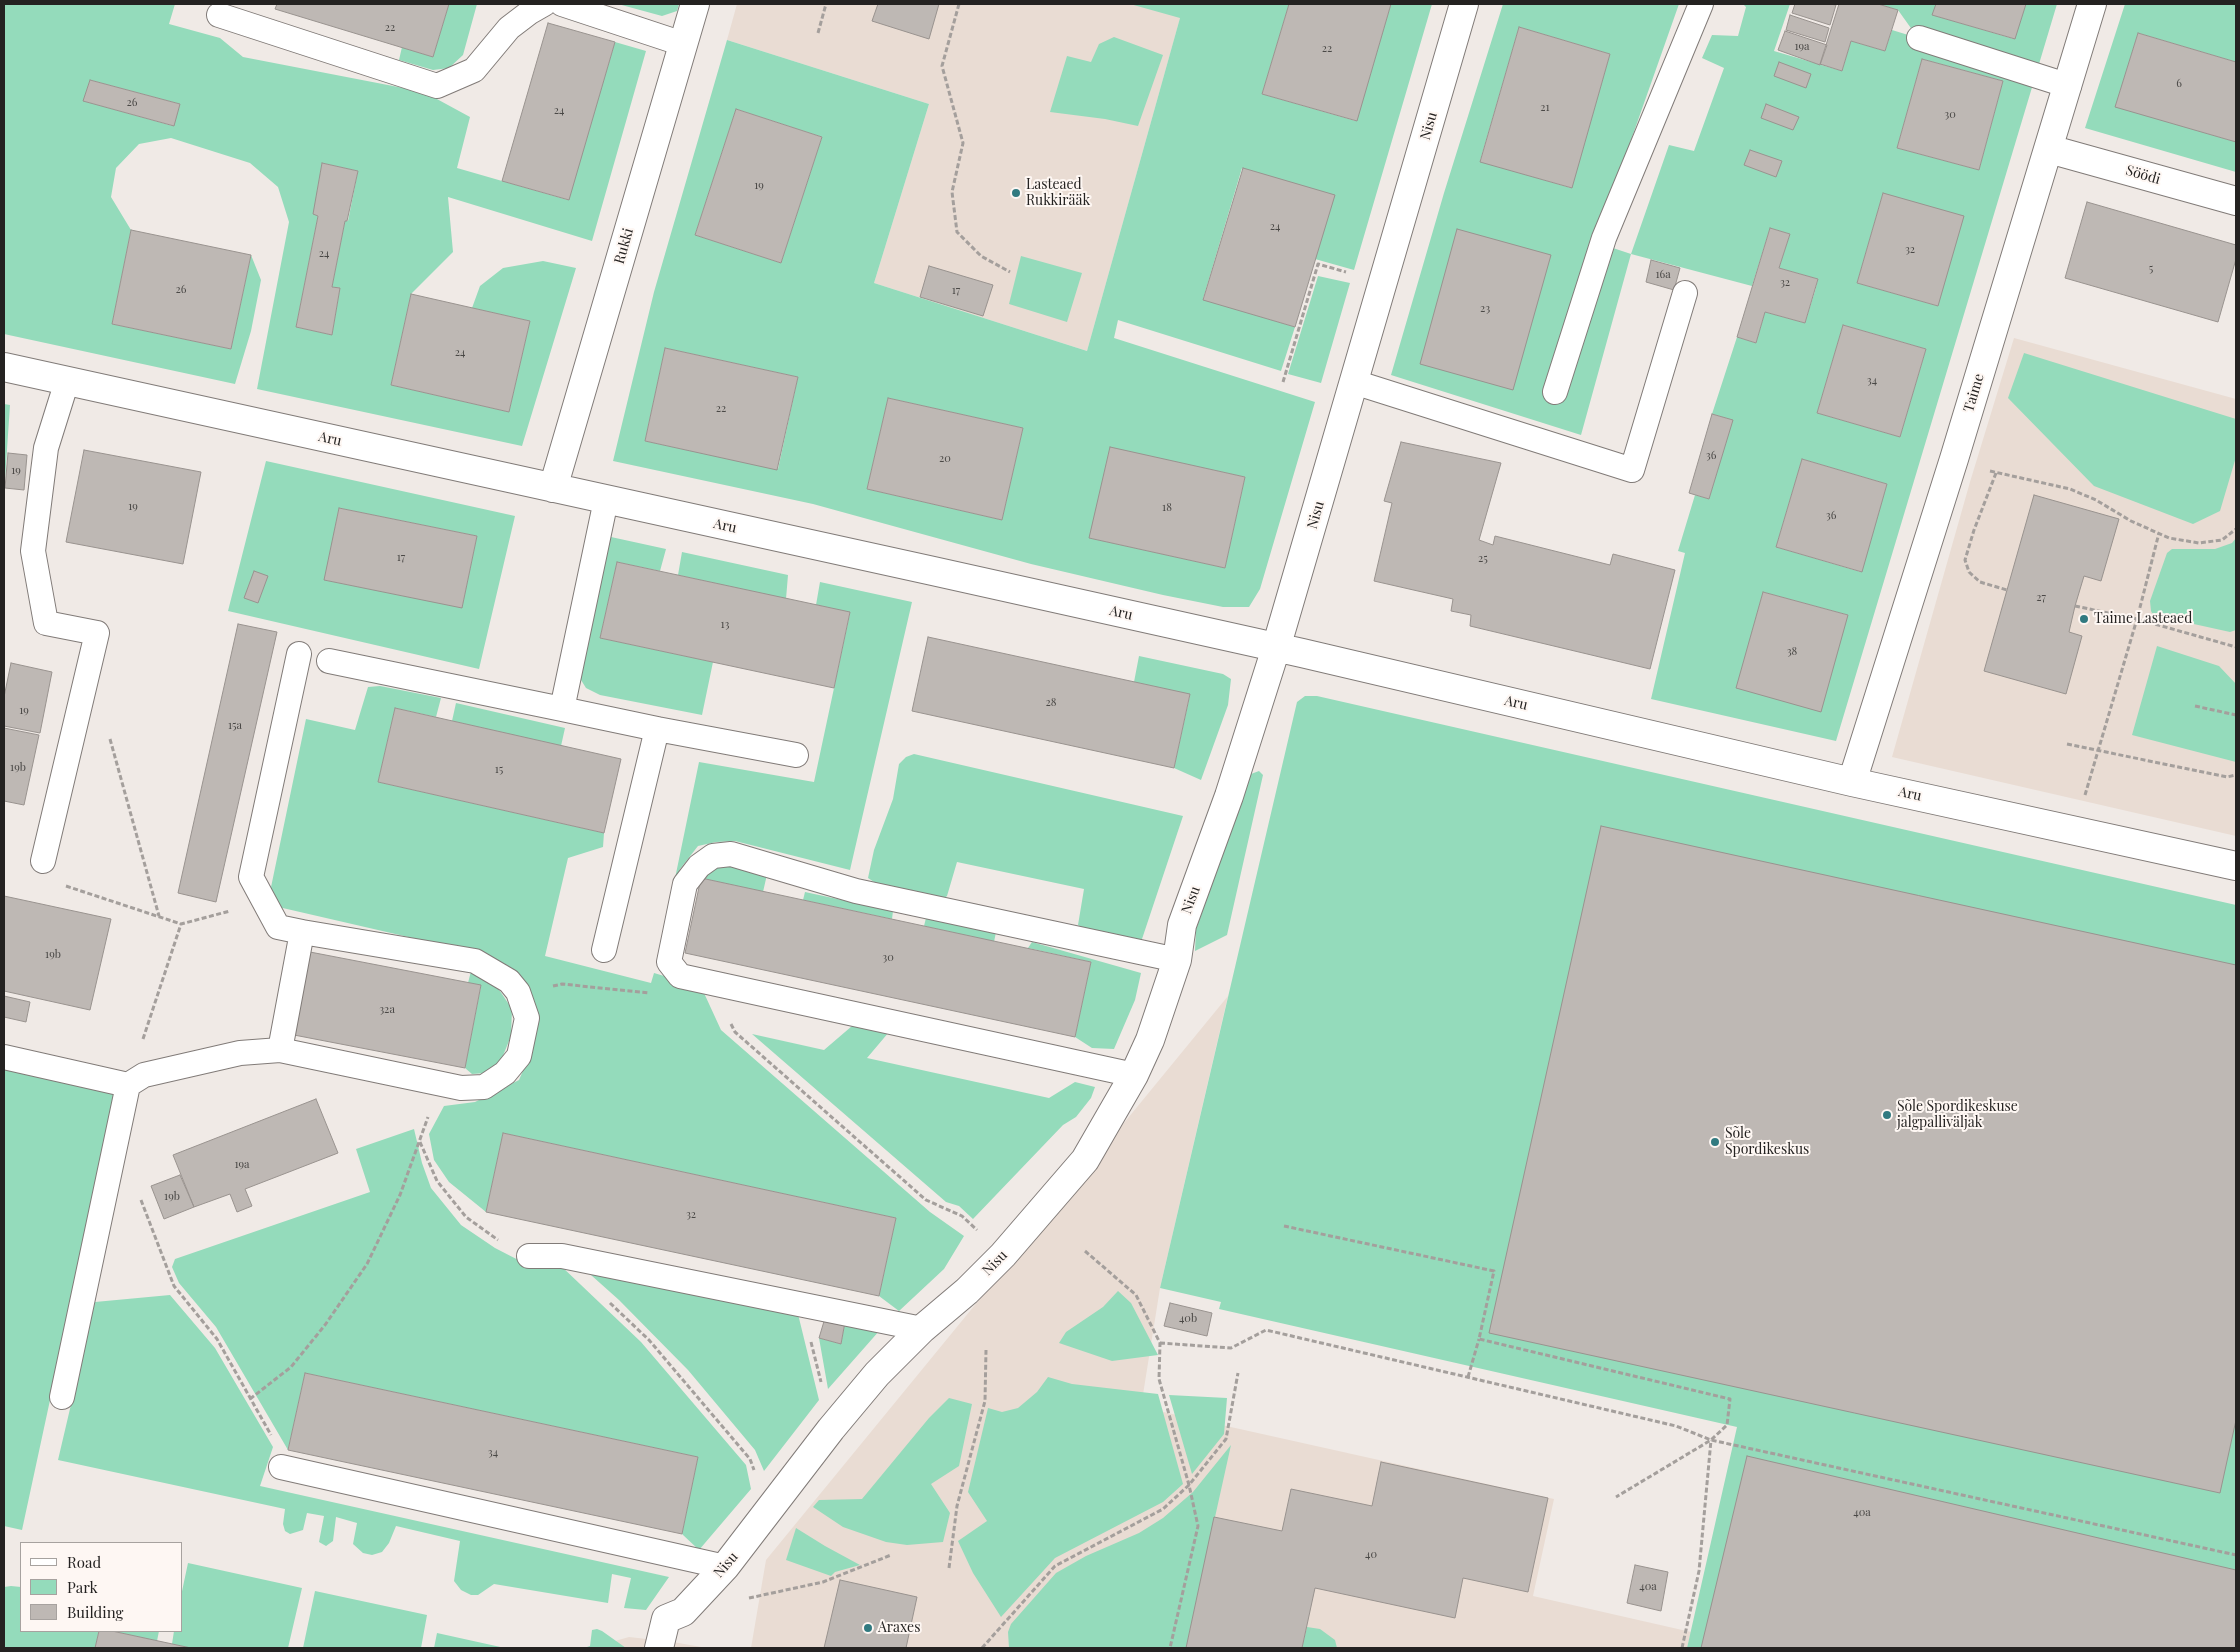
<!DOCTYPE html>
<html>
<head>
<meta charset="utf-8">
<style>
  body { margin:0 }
  #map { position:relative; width:2240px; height:1652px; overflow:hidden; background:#f0eae6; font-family:"Playfair Display",serif }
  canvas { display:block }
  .frame { position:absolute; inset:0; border:5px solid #242221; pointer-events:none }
  .legend { position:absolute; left:20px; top:1542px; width:162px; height:90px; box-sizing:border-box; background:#fef7f3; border:1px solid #a7a29f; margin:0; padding:6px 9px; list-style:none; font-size:15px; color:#242221 }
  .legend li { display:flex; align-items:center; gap:10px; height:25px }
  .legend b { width:25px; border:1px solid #a7a29f }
</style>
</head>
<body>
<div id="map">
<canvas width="2240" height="1652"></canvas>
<div class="frame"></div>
<ul class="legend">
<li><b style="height:6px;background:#fff"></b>Road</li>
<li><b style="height:14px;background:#94dbbb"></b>Park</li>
<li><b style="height:14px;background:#beb8b4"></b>Building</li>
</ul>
</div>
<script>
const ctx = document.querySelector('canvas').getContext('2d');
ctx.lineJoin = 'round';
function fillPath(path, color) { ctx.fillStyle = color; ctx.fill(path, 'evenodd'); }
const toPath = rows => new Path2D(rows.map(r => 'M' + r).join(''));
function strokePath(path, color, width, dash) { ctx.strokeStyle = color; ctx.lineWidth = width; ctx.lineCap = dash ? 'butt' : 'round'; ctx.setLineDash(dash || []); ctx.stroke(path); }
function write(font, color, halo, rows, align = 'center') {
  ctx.font = font + ' "Playfair Display",serif'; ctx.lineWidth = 4; ctx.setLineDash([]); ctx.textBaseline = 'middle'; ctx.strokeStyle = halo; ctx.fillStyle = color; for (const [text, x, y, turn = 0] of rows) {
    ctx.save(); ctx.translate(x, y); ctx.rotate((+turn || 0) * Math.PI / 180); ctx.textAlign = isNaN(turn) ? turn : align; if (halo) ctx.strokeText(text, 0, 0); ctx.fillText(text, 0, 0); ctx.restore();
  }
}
fillPath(toPath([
  [737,4,1184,4,1087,351,874,283,929,104,727,40],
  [2014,338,2236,399,2236,836,1892,757,1970,482],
  [1228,996,1160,1288,1141,1407,1554,1499,1533,1596,1691,1632,1687,1648,751,1648,766,1560],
  [629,1637,673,1642,707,1648,607,1648,615,1641]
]), '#e9dcd3');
fillPath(toPath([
  [4,4,175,4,169,24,220,38,243,57,424,92,470,117,457,168,568,200,615,42,646,51,592,241,448,197,453,252,411,294,391,385,509,412,530,321,472,308,480,286,503,268,543,261,576,268,522,446,257,389,289,222,278,187,250,163,171,138,139,144,116,168,111,197,131,230,112,324,231,349,251,255,261,280,251,331,235,384,4,334],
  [90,80,180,104,173,126,84,101],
  [322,163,358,171,348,221,345,221,332,287,340,288,332,335,296,327,318,216,314,214],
  [449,4,477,4,463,55,449,68,433,70,399,60,402,47,433,57],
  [618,4,679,4,677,11,662,16],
  [1130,4,1289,4,1262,94,1356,121,1391,4,1432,4,1354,270,1315,259,1242,168,1203,299,1295,327,1281,371,1118,320,1114,338,1315,402,1260,589,1249,607,1223,607,1163,595,1031,564,813,504,613,461,654,292,727,40,929,104,874,283,1087,351,1180,18],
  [736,109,822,137,781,263,695,235],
  [665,348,798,377,778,469,645,441],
  [888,398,1023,428,1002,520,867,489],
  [1110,448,1245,477,1225,568,1090,538],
  [1503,4,1679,4,1595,242,1631,254,1669,145,1694,151,1724,68,1702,58,1712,35,1738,36,1746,7,1743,4,1790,4,1774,51,1842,71,1851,41,1885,51,1892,30,1918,38,1898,10,1878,4,1936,4,1933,15,2014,39,2026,4,2057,4,1836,741,1651,699,1685,553,1678,551,1695,495,1709,499,1732,420,1712,414,1737,337,1756,343,1765,312,1805,323,1815,291,1818,279,1779,268,1790,234,1770,228,1752,286,1631,254,1581,435,1391,375,1444,193],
  [1519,27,1610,54,1571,188,1480,161],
  [1922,59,2003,81,1979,170,1897,148],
  [1883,193,1938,306,1857,283],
  [1843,325,1926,349,1900,437,1817,413],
  [1802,459,1887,484,1861,572,1776,547],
  [1763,592,1848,615,1737,688],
  [2125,4,2236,4,2236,62,2138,33,2116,106,2236,142,2236,172,2085,128],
  [1114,37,1163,55,1138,126,1105,119,1050,112,1067,56,1091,62,1099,44],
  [1021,256,1082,273,1067,322,1009,304],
  [1318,276,1350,283,1321,383,1288,374],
  [2024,353,2236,419,2236,457,2220,511,2193,524,2094,486,2008,398],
  [4,404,10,405,4,494],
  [266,461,515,516,479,669,228,611],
  [339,508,477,536,462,607,325,580],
  [611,537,666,549,660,571,617,562,600,638,713,662,702,715,600,695,586,688,581,680,579,668],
  [2236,538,2236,630,2230,632,2153,615,2151,611,2150,601,2167,553,2172,549,2215,549,2232,543],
  [682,552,788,575,786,599,678,575],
  [820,582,912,602,850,870,735,841,716,842,698,846,680,869,672,893,699,762,814,782,850,613,816,605],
  [2157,646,2219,666,2236,684,2236,762,2132,735],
  [1139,656,1223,674,1231,679,1228,705,1201,780,1174,768,1190,695,1134,682],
  [380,686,441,698,436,717,395,708,378,782,604,833,603,847,568,858,545,956,651,983,654,973,698,986,704,993,721,1030,930,1212,964,1236,944,1269,899,1311,879,1296,896,1218,503,1133,486,1212,449,1182,434,1160,429,1134,444,1106,475,1102,519,1080,528,1059,533,1024,482,954,274,906,270,892,306,719,355,730,368,687],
  [1305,696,1317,696,2236,905,2236,1648,1687,1648,1737,1427,1219,1309,1221,1302,1160,1288,1297,702],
  [456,703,565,728,561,746,452,721],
  [914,754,1183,816,1140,945,1084,929,1078,925,1084,889,957,862,947,896,942,900,874,882,868,878,874,850,893,799,899,764,906,757],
  [1259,771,1263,775,1227,935,1195,951,1196,929,1251,774],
  [722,864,768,870,763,892,701,878],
  [805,892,893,911,892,919,803,900],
  [926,918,996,932,994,942,924,926],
  [1032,942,1141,973,1135,1000,1114,1049,1092,1048,1075,1037,1091,962,1028,948],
  [471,971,488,980,500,991,512,1009,511,1036,500,1063,486,1073,472,1074,465,1068,481,986,468,983],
  [852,1026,889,1032,867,1058,1049,1098,1075,1082,1095,1087,1091,1098,1076,1117,1063,1125,973,1219,959,1206,946,1202,752,1034,824,1050],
  [4,1068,116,1094,22,1530,4,1526],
  [414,1129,422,1163,431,1188,461,1225,495,1248,528,1265,560,1265,641,1342,746,1465,751,1489,699,1550,682,1534,698,1457,305,1373,288,1450,216,1327,179,1283,172,1267,175,1259,370,1192,356,1149],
  [582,1267,798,1314,819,1400,764,1471,755,1450,688,1370,619,1300],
  [1118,1291,1131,1303,1158,1355,1112,1361,1059,1343,1066,1332,1103,1307],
  [170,1295,215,1348,273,1447,260,1486,669,1577,646,1610,624,1608,631,1578,612,1574,608,1603,494,1584,478,1595,471,1595,461,1590,454,1581,460,1541,396,1526,389,1543,382,1552,372,1555,363,1553,353,1544,357,1523,336,1517,333,1541,326,1546,319,1542,324,1516,307,1513,303,1530,290,1534,285,1531,283,1524,285,1509,58,1460,95,1302],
  [845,1322,880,1330,828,1389,819,1338,841,1344],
  [1048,1377,1072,1384,1158,1394,1183,1484,1163,1502,1055,1558,1001,1617,973,1573,958,1541,987,1521,968,1492,988,1408,1002,1412,1018,1408,1037,1392],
  [1169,1395,1227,1398,1224,1434,1192,1474],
  [949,1398,972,1404,959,1466,931,1484,950,1513,943,1542,907,1545,886,1542,843,1527,813,1507,819,1500,862,1499,929,1418],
  [1231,1445,1186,1648,1009,1648,1008,1632,1011,1624,1056,1573,1086,1556,1139,1533,1163,1518,1193,1492],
  [796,1528,825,1546,860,1565,835,1572,831,1576,786,1560],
  [188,1563,302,1588,288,1648,191,1648,172,1644,174,1631,181,1631,181,1596],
  [11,1586,21,1587,21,1631,99,1631,95,1648,4,1648,4,1587],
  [315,1591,427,1615,421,1648,303,1648],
  [1307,1627,1320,1629,1335,1640,1337,1648,1302,1648],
  [597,1629,602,1631,626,1648,584,1648,590,1646,592,1630],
  [112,1631,159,1631,157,1641],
  [437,1633,505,1648,434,1648]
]), '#94dbbb');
const building = toPath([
  [277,4,449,4,433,57,275,9,277,4],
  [878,4,939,4,929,39,872,21,878,4],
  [1289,4,1391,4,1357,121,1262,94,1289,4],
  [1795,4,1830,4,1836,5,1830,25,1792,13,1795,4],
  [1839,4,1878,4,1898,10,1885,51,1851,41,1842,71,1820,64,1839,4],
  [1936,4,2026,4,2015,39,1932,15,1936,4],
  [1790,15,1829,28,1825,42,1786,30,1790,15],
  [548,23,615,42,569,200,502,181,548,23],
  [1519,27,1610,54,1572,188,1480,162,1519,27],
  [1785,31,1827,45,1820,65,1778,50,1785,31],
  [2138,33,2236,62,2236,142,2115,107,2138,33],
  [1922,59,2003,81,1979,170,1897,148,1922,59],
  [1779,62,1811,74,1806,88,1774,76,1779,62],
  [90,80,180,104,174,126,83,101,90,80],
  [1766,104,1799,117,1793,130,1761,118,1766,104],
  [736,109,822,137,781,263,695,235,736,109],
  [1750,150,1782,161,1776,177,1744,165,1750,150],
  [322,163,358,171,347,221,345,221,332,287,340,288,332,335,296,327,318,216,313,214,322,163],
  [1243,168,1335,195,1295,327,1203,300,1243,168],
  [1883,193,1964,216,1938,306,1857,283,1883,193],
  [2087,202,2236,245,2236,259,2218,322,2065,278,2087,202],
  [1770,228,1790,234,1779,268,1818,279,1805,323,1765,312,1756,343,1737,337,1770,228],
  [1457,229,1551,255,1513,390,1420,364,1457,229],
  [131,230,251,255,231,349,112,324,131,230],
  [1651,260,1680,268,1674,290,1646,282,1651,260],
  [929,266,993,285,983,316,920,297,929,266],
  [411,294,530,321,509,412,391,385,411,294],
  [1843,325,1926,349,1900,437,1817,413,1843,325],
  [665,348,798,377,777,470,645,441,665,348],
  [888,398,1023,428,1002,520,867,489,888,398],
  [1712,414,1733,420,1709,499,1689,493,1712,414],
  [1401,442,1501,463,1479,540,1493,545,1495,536,1610,565,1613,554,1675,570,1650,669,1470,626,1471,615,1451,611,1453,599,1374,581,1392,503,1384,501,1401,442],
  [1110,447,1245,477,1225,568,1089,538,1110,447],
  [84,450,201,472,183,564,66,542,84,450],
  [8,453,27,455,24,490,5,488,8,453],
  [1802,459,1887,484,1862,572,1776,547,1802,459],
  [2034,495,2119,519,2101,581,2084,576,2075,606,2069,632,2082,636,2066,694,1984,671,2034,495],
  [339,508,477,536,462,608,324,580,339,508],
  [617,562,850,612,834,688,600,638,617,562],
  [254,571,268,576,258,603,244,598,254,571],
  [1763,592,1848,615,1821,712,1736,688,1763,592],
  [238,624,277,632,216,902,178,893,238,624],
  [928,637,1190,694,1174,768,912,711,928,637],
  [11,663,52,672,40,733,4,726,4,697,11,663],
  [395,708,621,759,604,833,378,782,395,708],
  [4,728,39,735,24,805,4,801,4,728],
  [1601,826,2236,965,2236,1420,2220,1493,1489,1333,1601,826],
  [701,878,1091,962,1075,1037,685,953,701,878],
  [4,896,111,919,90,1010,4,991,4,896],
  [310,952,481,985,465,1068,294,1035,310,952],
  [4,996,30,1002,26,1022,4,1017,4,996],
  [316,1099,338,1153,245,1189,252,1206,237,1212,230,1194,194,1207,173,1155,316,1099],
  [503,1133,896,1218,879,1296,486,1212,503,1133],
  [180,1175,194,1207,164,1219,151,1186,180,1175],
  [1170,1303,1212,1313,1207,1336,1164,1326,1170,1303],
  [825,1318,845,1322,841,1344,819,1338,825,1318],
  [305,1373,698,1457,682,1534,288,1450,305,1373],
  [1747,1456,2236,1570,2236,1648,1701,1648,1747,1456],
  [1381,1462,1548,1498,1528,1592,1463,1578,1455,1618,1315,1588,1302,1648,1186,1648,1214,1517,1282,1531,1291,1489,1372,1506,1381,1462],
  [1635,1565,1668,1572,1661,1611,1627,1603,1635,1565],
  [840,1580,917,1597,906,1648,824,1648,840,1580],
  [99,1631,112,1631,191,1648,95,1648,99,1631]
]);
fillPath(building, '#beb8b4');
strokePath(building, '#99938f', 1);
const service = toPath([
  [562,4,683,44],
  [219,15,437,86,474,70,509,28,530,12,544,4],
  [1919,38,2069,86],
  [1354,382,1632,470,1685,293],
  [1555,392,1604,238,1701,4],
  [299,654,251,877,278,927,302,932],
  [329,661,562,709],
  [657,729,796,755],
  [43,861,97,633,46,623,33,551,46,448,67,381],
  [604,950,657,729,562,709,606,500],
  [4,1057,128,1085,144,1075,240,1053,280,1050,461,1088,484,1087,505,1073,519,1056,527,1018,518,992,509,981,475,961,302,932,280,1050],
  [1134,1075,680,976,669,962,685,884,699,866,713,856,731,854,856,891,1177,960],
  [529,1256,562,1256,922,1329],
  [62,1397,128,1085],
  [281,1467,725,1567]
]);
const minor = toPath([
  [2049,149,2236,201],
  [4,367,933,571,1302,653,1852,782,2236,866],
  [553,488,695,4],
  [1852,782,1954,459,2092,4],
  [659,1648,666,1619,683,1612,725,1567,831,1429,877,1374,922,1329,967,1291,1003,1255,1085,1160,1134,1075,1150,1040,1177,960,1182,925,1229,796,1276,648,1464,4]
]);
strokePath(service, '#817b78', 26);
strokePath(minor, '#817b78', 30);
strokePath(toPath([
  [959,4,942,66,963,143,952,192,957,232,981,256,1010,272],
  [818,33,826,4],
  [1283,382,1318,264,1346,272],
  [1990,471,2070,489,2096,500,2131,521,2169,538,2199,543,2222,540,2236,529],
  [1996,473,1974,530,1965,560,1969,572,1980,582,2007,590],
  [2075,606,2137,619,2236,647],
  [2195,706,2236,715],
  [110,739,159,916],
  [2067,744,2227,777,2236,775],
  [2085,795,2137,619,2159,533],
  [66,886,181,924],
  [553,986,562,984,649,993],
  [731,1024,735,1032,926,1200,962,1216,977,1230],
  [143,1039,181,924,230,911],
  [420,1142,437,1181,466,1217,498,1240],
  [141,1200,174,1286,217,1339,271,1435],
  [1284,1226,1494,1271,1479,1339,1730,1399,1727,1425,1711,1440,1616,1497],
  [1085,1251,1136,1295,1160,1343,1159,1379,1189,1485,1198,1526,1170,1648],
  [610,1303,649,1340,750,1459,754,1470],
  [811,1342,821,1382],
  [1160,1343,1231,1348,1266,1330,1676,1426,1711,1440,2236,1555],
  [1468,1377,1479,1339],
  [250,1399,291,1367,325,1325,367,1264,400,1195,428,1117],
  [949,1568,957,1506,985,1401,986,1350],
  [749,1598,823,1582,891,1555],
  [982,1648,1055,1566,1163,1509,1189,1485,1226,1439,1238,1373],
  [1682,1648,1699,1571,1711,1440]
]), '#a49f9c', 3, [5, 2.5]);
strokePath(service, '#fff', 24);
strokePath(minor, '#fff', 28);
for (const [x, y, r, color] of [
  [1016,193,5,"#317a80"],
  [2084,619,5,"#317a80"],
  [1887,1115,5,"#317a80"],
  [1715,1142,5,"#317a80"],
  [868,1628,5,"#317a80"]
]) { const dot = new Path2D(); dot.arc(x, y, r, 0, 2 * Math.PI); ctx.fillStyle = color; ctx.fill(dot); strokePath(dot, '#fef7f3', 2); }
write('11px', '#4a4846', null, [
  ["22",390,28],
  ["19a",1802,47],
  ["22",1327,49],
  ["6",2179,84],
  ["26",132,103],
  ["21",1545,108],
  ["24",559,111],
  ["30",1950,115],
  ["19",759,186],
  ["24",1275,227],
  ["32",1910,250],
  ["24",324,254],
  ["5",2151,269],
  ["16a",1663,275],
  ["32",1785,283],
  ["26",181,290],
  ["17",956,291],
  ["23",1485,309],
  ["24",460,353],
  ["34",1872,381],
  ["22",721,409],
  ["36",1711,456],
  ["20",945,459],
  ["19",16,471],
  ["19",133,507],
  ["18",1167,508],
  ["36",1831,516],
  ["17",401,558],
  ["25",1483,559],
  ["27",2041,598],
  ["13",725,625],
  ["38",1792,652],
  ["28",1051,703],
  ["19",24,711],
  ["15a",235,726],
  ["19b",18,768],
  ["15",499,770],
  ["19b",53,955],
  ["30",888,958],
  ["32a",387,1010],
  ["19a",242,1165],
  ["19b",172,1197],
  ["32",691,1215],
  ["40b",1188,1319],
  ["34",493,1453],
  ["40a",1862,1513],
  ["40",1371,1555],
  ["40a",1648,1587]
]);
write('14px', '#242221', '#fef7f3', [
  ["Nisu",1429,126,-74],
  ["Söödi",2143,175,16],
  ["Rukki",624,246,-74],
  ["Taime",1974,393,-73],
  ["Aru",330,439,12],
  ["Nisu",1316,515,-74],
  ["Aru",725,526,12],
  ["Aru",1121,613,13],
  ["Aru",1516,703,13],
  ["Aru",1910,794,12],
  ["Nisu",1191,900,-70],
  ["Nisu",995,1263,-46],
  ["Nisu",726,1565,-49]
]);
write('14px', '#242221', '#fef7f3', [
  ["Lasteaed",1026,185],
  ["Rukkirääk",1026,201],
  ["Taime Lasteaed",2094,619],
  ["Sõle Spordikeskuse",1897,1107],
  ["jalgpalliväljak",1897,1123],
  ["Sõle",1725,1134],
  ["Spordikeskus",1725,1150],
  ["Araxes",878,1628]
], 'left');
</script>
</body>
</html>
